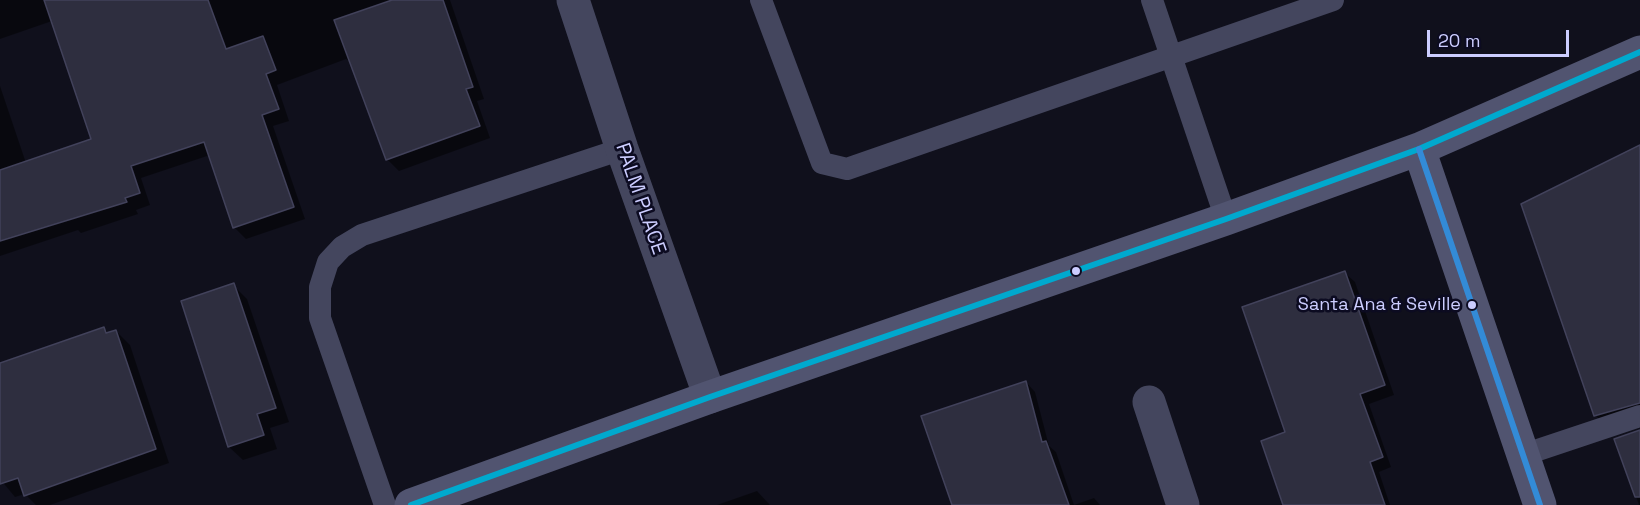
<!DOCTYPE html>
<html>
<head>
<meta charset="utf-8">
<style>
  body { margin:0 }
  #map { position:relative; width:1640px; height:505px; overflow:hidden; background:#10101c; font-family:"Space Grotesk",sans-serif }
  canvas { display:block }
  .scale { position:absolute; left:1427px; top:30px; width:142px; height:27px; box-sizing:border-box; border:3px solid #cccdff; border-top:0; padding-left:8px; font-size:18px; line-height:21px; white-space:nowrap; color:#cccdff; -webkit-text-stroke:4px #0c0b21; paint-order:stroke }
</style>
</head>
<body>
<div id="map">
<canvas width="1640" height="505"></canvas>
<div class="scale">20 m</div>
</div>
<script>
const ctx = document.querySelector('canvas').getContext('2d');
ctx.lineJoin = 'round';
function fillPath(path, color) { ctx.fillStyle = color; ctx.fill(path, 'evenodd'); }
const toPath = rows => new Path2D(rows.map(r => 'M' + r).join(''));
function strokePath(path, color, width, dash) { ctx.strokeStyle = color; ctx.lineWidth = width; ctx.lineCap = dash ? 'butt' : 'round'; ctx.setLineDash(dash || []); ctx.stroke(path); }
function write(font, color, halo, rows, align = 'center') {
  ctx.font = font + ' "Space Grotesk",sans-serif'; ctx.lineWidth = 5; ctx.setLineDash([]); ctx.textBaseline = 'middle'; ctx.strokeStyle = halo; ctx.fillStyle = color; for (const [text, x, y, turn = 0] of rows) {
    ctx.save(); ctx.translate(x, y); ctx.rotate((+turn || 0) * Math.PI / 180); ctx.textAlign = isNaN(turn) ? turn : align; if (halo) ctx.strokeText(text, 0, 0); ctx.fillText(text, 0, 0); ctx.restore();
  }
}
fillPath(toPath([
  [0,0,450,0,484,99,477,101,490,138,399,171,387,159,351,62,346,59,277,85,289,121,273,126,305,219,246,239,234,227,210,155,141,178,150,205,136,210,138,214,81,233,78,230,0,256,0,86,26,163,93,140,52,21,0,39],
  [1640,146,1640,418,1608,427,1595,415],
  [1345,273,1355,282,1394,395,1369,404,1391,467,1379,472,1390,505,1285,505,1287,433],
  [233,285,247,299,289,422,270,428,277,449,243,460,229,447],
  [104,328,109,334,116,331,130,345,169,463,50,505,36,505,25,494,15,497,0,479,0,364],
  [1026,382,1035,392,1049,446,1056,452,1074,505,1094,498,1100,505,953,505],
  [1640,431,1640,505,1639,505,1616,440],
  [757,491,770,505,717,505]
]), '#0007');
const building = toPath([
  [44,0,208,0,226,49,263,36,276,70,266,74,279,109,262,115,294,207,233,228,204,142,131,166,140,193,125,198,127,202,0,241,0,170,91,139,44,0],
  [392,0,443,0,473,87,466,89,480,126,386,160,334,20,392,0],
  [1640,145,1640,403,1594,416,1521,204,1640,145],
  [1345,271,1385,385,1360,394,1383,457,1370,462,1385,505,1283,505,1261,441,1285,432,1242,307,1345,271],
  [234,283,276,408,257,414,264,435,228,447,181,301,234,283],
  [104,327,106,333,116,330,156,449,24,496,18,478,0,484,0,363,104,327],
  [1026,381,1042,442,1046,441,1069,505,952,505,921,416,1026,381],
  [1640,430,1640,497,1635,497,1614,439,1640,430]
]);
fillPath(building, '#2e2e3f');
strokePath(building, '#42425b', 1.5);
strokePath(toPath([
  [761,0,822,163,847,169,1333,0],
  [1152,0,1226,219],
  [1523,455,1640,416],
  [385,505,320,318,320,287,328,262,342,247,362,235,622,149]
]), '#44465e', 22);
strokePath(toPath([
  [573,0,622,149,710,397],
  [1149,402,1183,505]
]), '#44465e', 33);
strokePath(toPath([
  [1419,149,1540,505],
  [411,505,710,397,1226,219,1419,149,1640,52]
]), '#515470', 33);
strokePath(toPath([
  [411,505,710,397,1226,219,1419,149,1640,52]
]), '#00a9ce', 6);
strokePath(toPath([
  [1419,149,1540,505]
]), '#338bd7', 6);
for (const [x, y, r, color] of [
  [1076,271,5,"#cccdff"],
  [1472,305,5,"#cccdff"]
]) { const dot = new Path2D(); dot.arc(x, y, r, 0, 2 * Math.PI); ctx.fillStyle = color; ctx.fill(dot); strokePath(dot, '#0c0b21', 2); }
write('18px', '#cccdff', '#0c0b21', [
  ["Santa Ana & Seville",1461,305]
], 'right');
write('20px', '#cccdff', '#0c0b21', [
  ["PALM PLACE",640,199,71]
]);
</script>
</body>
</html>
